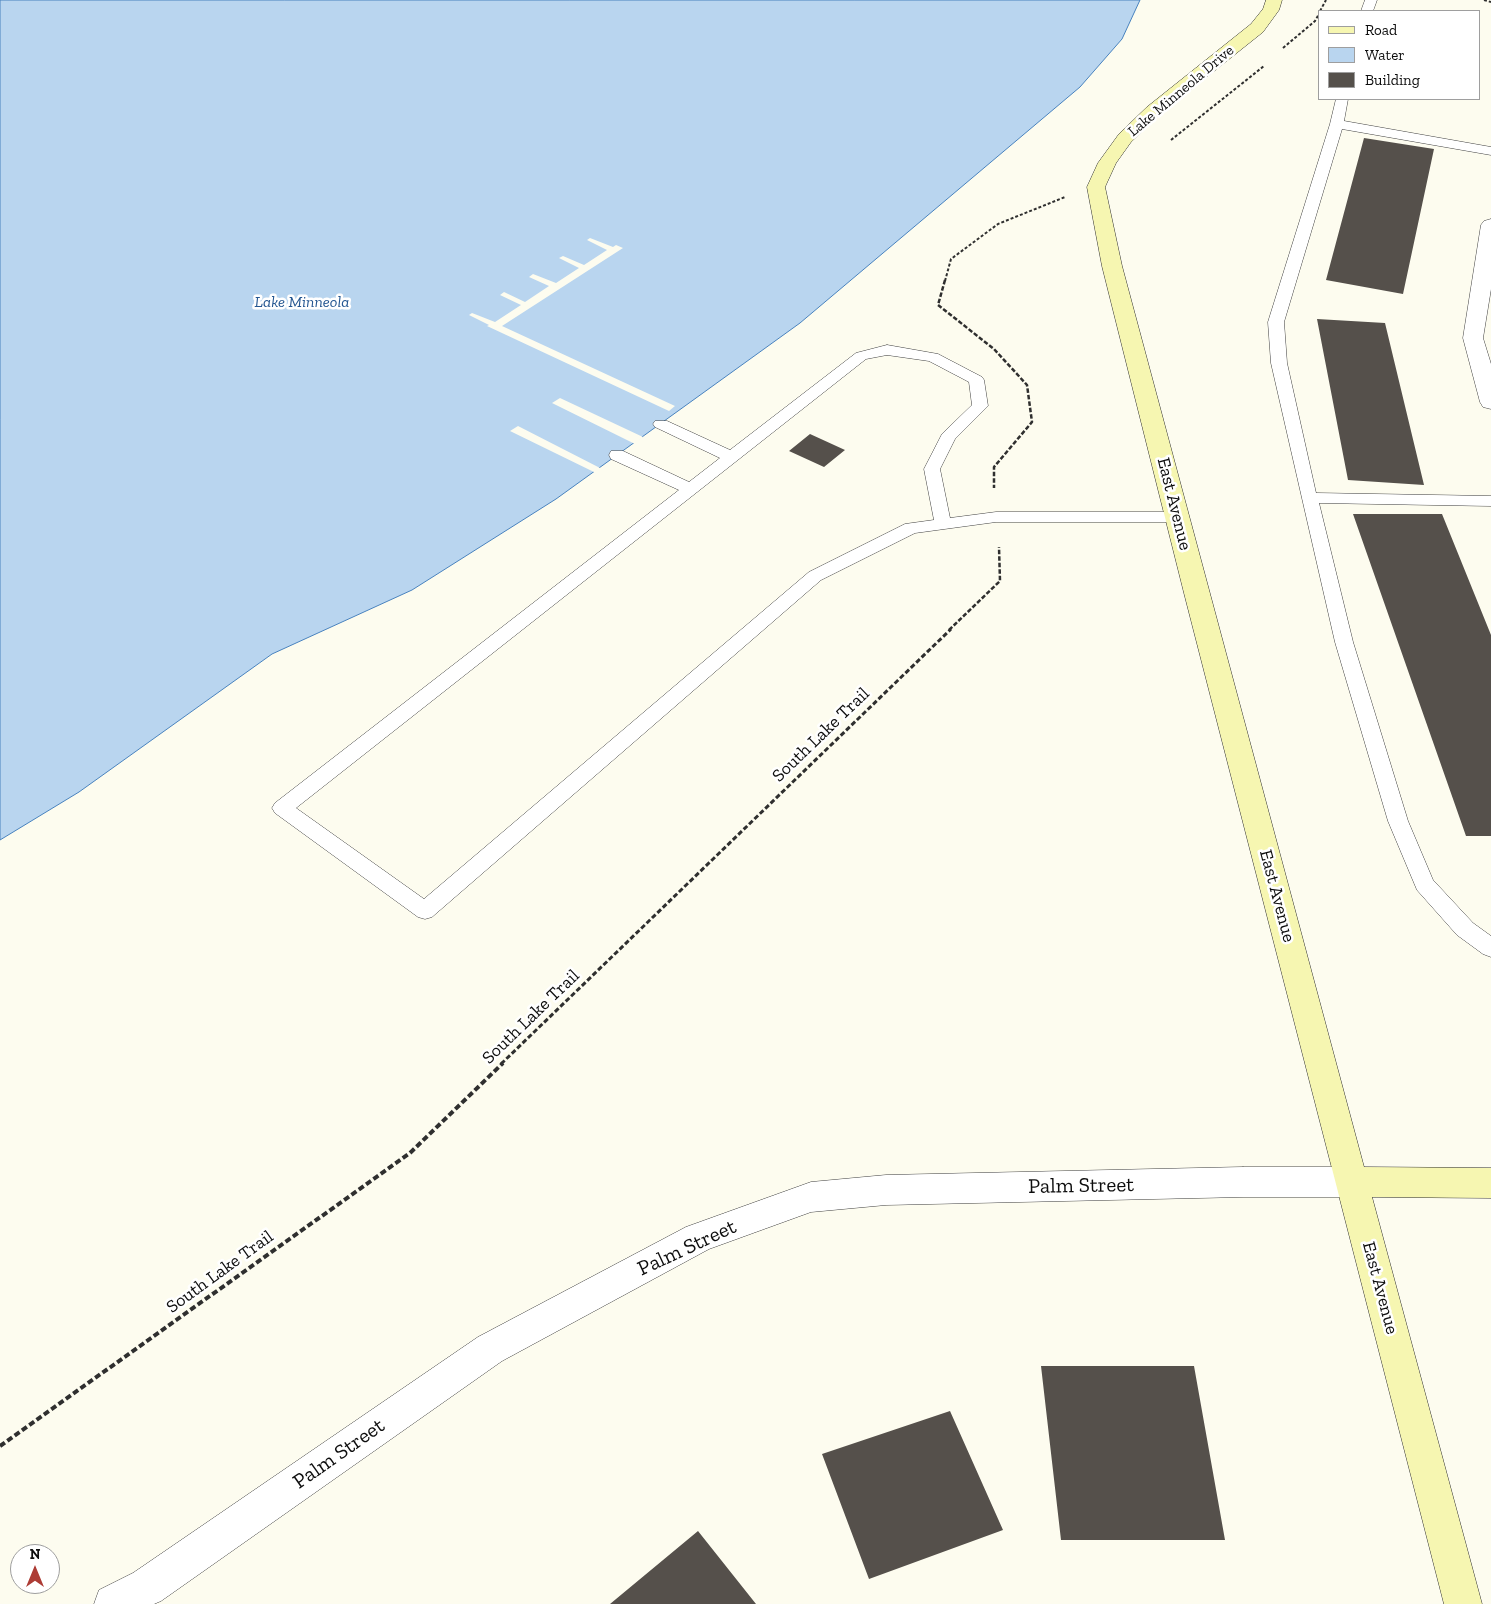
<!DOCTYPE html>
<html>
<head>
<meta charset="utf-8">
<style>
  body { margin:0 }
  #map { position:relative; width:1491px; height:1604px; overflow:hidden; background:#fdfcef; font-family:"Zilla Slab",serif }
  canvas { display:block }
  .legend { position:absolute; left:1318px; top:10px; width:162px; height:90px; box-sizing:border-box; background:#fff; border:1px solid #9e9e9e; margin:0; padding:6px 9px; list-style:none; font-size:15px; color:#0d0d0d }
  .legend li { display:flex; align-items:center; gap:10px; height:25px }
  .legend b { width:25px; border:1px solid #9e9e9e }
  .north { position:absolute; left:10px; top:1544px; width:50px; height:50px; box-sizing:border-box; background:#fff; border:1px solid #9e9e9e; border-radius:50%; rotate:0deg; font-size:14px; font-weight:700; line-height:20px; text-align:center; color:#0d0d0d }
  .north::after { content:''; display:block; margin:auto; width:18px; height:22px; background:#ad3c35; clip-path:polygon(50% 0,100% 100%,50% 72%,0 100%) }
</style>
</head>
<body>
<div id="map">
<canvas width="1491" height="1604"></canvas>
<ul class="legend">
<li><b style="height:6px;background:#f6f6b1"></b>Road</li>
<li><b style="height:14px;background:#b9d5ef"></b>Water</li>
<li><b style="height:14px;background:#55504b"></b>Building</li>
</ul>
<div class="north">N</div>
</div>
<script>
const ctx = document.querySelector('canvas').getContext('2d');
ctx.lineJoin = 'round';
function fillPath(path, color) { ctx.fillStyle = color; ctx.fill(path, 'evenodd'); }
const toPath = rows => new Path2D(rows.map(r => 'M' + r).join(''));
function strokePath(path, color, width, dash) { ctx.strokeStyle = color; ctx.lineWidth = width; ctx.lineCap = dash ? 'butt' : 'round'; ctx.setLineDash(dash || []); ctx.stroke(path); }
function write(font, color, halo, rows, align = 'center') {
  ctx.font = font + ' "Zilla Slab",serif'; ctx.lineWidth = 5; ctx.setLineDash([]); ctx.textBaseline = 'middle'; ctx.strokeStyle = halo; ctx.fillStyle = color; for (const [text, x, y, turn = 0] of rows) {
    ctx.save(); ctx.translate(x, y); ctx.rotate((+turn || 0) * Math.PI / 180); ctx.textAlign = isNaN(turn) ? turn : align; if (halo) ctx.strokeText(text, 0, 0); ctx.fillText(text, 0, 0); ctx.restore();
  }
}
const water = toPath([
  [0,0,1140,0,1122,39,1080,87,800,323,556,499,412,590,272,654,79,792,0,840,0,0]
]);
fillPath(water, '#b9d5ef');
strokePath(water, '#4882be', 1);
fillPath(toPath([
  [590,238,613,247,616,245,623,248,502,326,675,406,669,411,487,326,489,325,469,315,472,313,495,322,521,305,500,295,504,292,525,302,549,286,529,277,533,274,556,283,579,268,559,258,563,256,584,265,607,250,587,240],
  [560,398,643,437,635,444,552,403],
  [518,426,602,469,596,473,510,431]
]), '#fdfcef');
fillPath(toPath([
  [1364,138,1434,149,1403,294,1326,280],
  [1317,319,1385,323,1424,485,1348,480],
  [810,434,845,450,824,467,789,451],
  [1353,514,1442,514,1491,635,1491,836,1466,836],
  [1041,1366,1194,1366,1225,1540,1061,1540],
  [950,1411,1003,1530,869,1579,822,1454],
  [698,1531,756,1604,610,1604]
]), '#55504b');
const lane = toPath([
  [1365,0,1377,0,1373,11,1361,11,1365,0],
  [1336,99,1348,99,1344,121,1491,147,1491,155,1342,129,1284,322,1287,363,1316,493,1491,496,1491,506,1319,503,1353,642,1408,821,1433,880,1473,923,1491,936,1491,957,1483,954,1457,935,1417,890,1388,821,1335,642,1271,363,1268,322,1330,124,1336,99],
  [887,345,938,354,982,377,984,380,988,406,955,439,940,469,950,518,996,512,1177,512,1183,513,1186,517,1183,521,1177,522,996,522,915,533,821,580,432,917,425,919,418,917,275,813,272,808,275,803,679,490,611,459,609,455,611,451,623,451,689,482,720,458,655,427,653,424,655,421,667,421,730,450,856,353,887,345],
  [887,355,929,361,969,382,972,405,942,434,924,469,934,520,905,524,809,572,424,899,296,808,866,359,887,355]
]);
const street = toPath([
  [1491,219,1491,289,1483,338,1491,364,1491,409,1483,407,1480,402,1463,338,1481,225,1484,221,1491,219],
  [1243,1167,1353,1167,1365,1172,1369,1182,1365,1192,1353,1197,1243,1197,886,1205,811,1212,709,1249,502,1361,161,1601,154,1604,94,1604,99,1590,133,1573,478,1337,686,1227,811,1182,886,1175,1243,1167]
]);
const secondary = toPath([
  [1266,0,1282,0,1279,10,1263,32,1159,115,1131,142,1116,163,1105,187,1122,266,1364,1167,1491,1168,1491,1198,1372,1197,1482,1604,1444,1604,1184,593,1102,266,1087,187,1098,163,1119,134,1147,107,1251,24,1263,9,1266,0]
]);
strokePath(lane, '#404040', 1);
strokePath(street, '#404040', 1);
strokePath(secondary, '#2f2f2f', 1);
strokePath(toPath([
  [1484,0,1491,2],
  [1320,11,1326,0],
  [1283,48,1315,21,1320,12],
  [1171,140,1264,66],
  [945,281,951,259,998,224,1065,197]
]), '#2f2f2f', 2, [3, 2]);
strokePath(toPath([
  [945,280,938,305,994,349,1027,385,1032,422,994,467,994,488],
  [949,630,1000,581,999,547]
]), '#2f2f2f', 2.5, [4.5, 2]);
strokePath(toPath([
  [501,1064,951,629]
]), '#2f2f2f', 3, [5, 2.5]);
strokePath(toPath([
  [0,1446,410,1153,503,1063]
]), '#2f2f2f', 4, [6, 3]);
fillPath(lane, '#fff');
fillPath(street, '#fff');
fillPath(secondary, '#f6f6b1');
write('15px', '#0d0d0d', '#fff', [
  ["Lake Minneola Drive",1181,91,-40]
]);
write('italic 16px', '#245691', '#fff', [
  ["Lake Minneola",302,302]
]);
write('18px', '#0d0d0d', '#fff', [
  ["East Avenue",1174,504,76],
  ["South Lake Trail",821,735,-44],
  ["East Avenue",1277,896,75],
  ["South Lake Trail",531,1017,-44],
  ["South Lake Trail",220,1272,-36],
  ["East Avenue",1380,1288,75]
]);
write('21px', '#0d0d0d', '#fff', [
  ["Palm Street",1081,1186,-1],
  ["Palm Street",687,1248,-25],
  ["Palm Street",339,1454,-35]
]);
</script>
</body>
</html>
